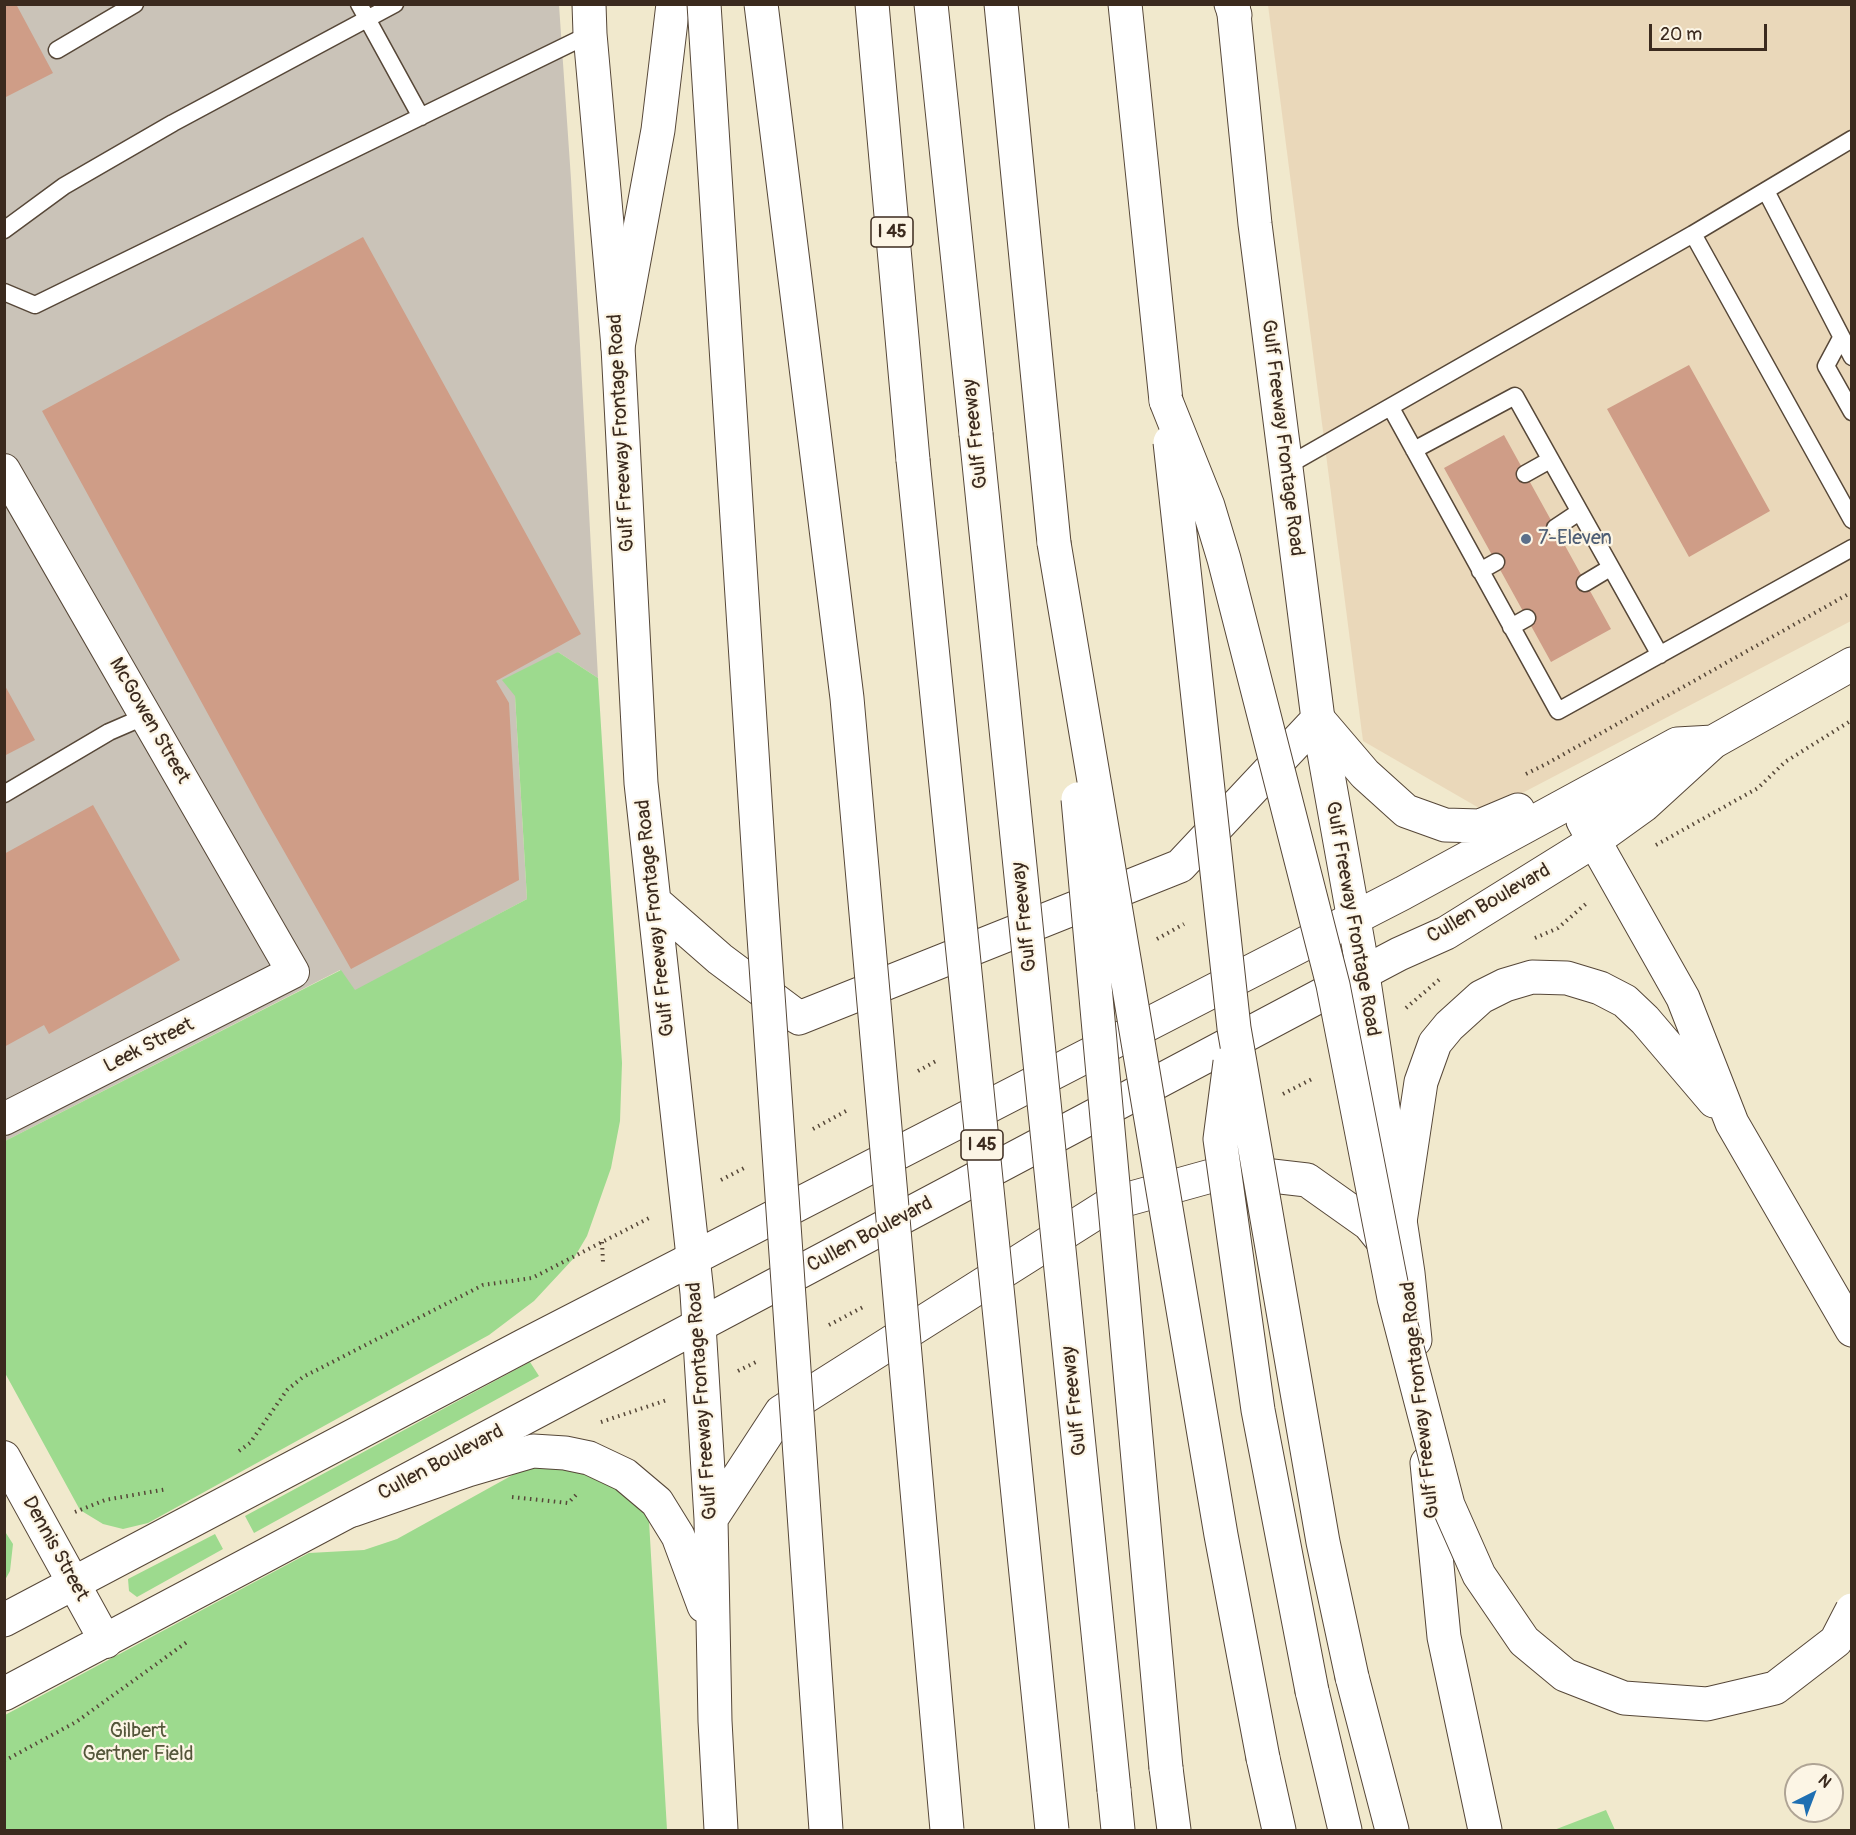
<!DOCTYPE html>
<html>
<head>
<meta charset="utf-8">
<style>
  body { margin:0 }
  #map { position:relative; width:1856px; height:1835px; overflow:hidden; background:#f1e9cd; font-family:Pangolin,sans-serif }
  canvas { display:block }
  .frame { position:absolute; inset:0; border:6px solid #3b2a1e; pointer-events:none }
  .north { position:absolute; left:1784px; top:1763px; width:60px; height:60px; box-sizing:border-box; background:#fcf5e5; border:2px solid #afa495; border-radius:50%; rotate:42deg; font-size:16px; font-weight:700; line-height:24px; text-align:center; color:#3b2a1e }
  .north::after { content:''; display:block; margin:auto; width:21px; height:27px; background:#1f6fb2; clip-path:polygon(50% 0,100% 100%,50% 72%,0 100%) }
  .scale { position:absolute; left:1649px; top:24px; width:118px; height:27px; box-sizing:border-box; border:3px solid #3b2a1e; border-top:0; padding-left:8px; font-size:18px; line-height:21px; white-space:nowrap; color:#3b2a1e; -webkit-text-stroke:4px #fcf5e5; paint-order:stroke }
</style>
</head>
<body>
<div id="map">
<canvas width="1856" height="1835"></canvas>
<div class="frame"></div>
<div class="north">N</div>
<div class="scale">20 m</div>
</div>
<script>
const ctx = document.querySelector('canvas').getContext('2d');
ctx.lineJoin = 'round';
function fillPath(path, color) { ctx.fillStyle = color; ctx.fill(path, 'evenodd'); }
const toPath = rows => new Path2D(rows.map(r => 'M' + r).join(''));
function strokePath(path, color, width, dash) { ctx.strokeStyle = color; ctx.lineWidth = width; ctx.lineCap = dash ? 'butt' : 'round'; ctx.setLineDash(dash || []); ctx.stroke(path); }
function write(font, color, halo, rows, align = 'center') {
  ctx.font = font + ' Pangolin,sans-serif'; ctx.lineWidth = 4.5; ctx.setLineDash([]); ctx.textBaseline = 'middle'; ctx.strokeStyle = halo; ctx.fillStyle = color; for (const [text, x, y, turn = 0] of rows) {
    ctx.save(); ctx.translate(x, y); ctx.rotate((+turn || 0) * Math.PI / 180); ctx.textAlign = isNaN(turn) ? turn : align; if (halo) ctx.strokeText(text, 0, 0); ctx.fillText(text, 0, 0); ctx.restore();
  }
}
fillPath(toPath([
  [1268,5,1851,5,1851,621,1486,812,1363,741]
]), '#ead8ba');
fillPath(toPath([
  [5,5,559,5,571,179,598,678,558,652,515,696,527,899,355,991,340,970,5,1141]
]), '#cac3b8');
fillPath(toPath([
  [558,652,598,678,622,1063,620,1121,611,1168,587,1236,574,1258,534,1301,489,1335,148,1523,123,1529,103,1524,80,1510,5,1373,5,1141,341,970,355,990,527,899,515,696,502,680],
  [530,1362,539,1376,254,1533,245,1516],
  [563,1458,629,1489,649,1521,667,1830,5,1830,5,1715,309,1553,364,1550,397,1539,518,1472],
  [4,1530,13,1544,10,1571,5,1580],
  [215,1534,223,1549,137,1597,129,1591,128,1579],
  [1606,1810,1615,1830,1554,1830]
]), '#9dda8e');
fillPath(toPath([
  [4,4,16,4,53,73,4,98],
  [363,237,581,634,496,681,509,703,519,880,351,969,260,809,42,411],
  [1689,365,1770,511,1689,557,1607,409],
  [1504,435,1611,629,1551,662,1444,468],
  [4,684,35,740,4,756],
  [93,805,180,960,49,1034,44,1025,4,1047,4,854]
]), '#cf9d87');
const service = toPath([
  [359,4,421,117],
  [57,50,135,4],
  [1766,191,1852,357],
  [4,230,64,186,173,123,395,4],
  [1693,234,1852,139],
  [4,292,35,305,590,34],
  [1841,338,1826,366,1852,412],
  [1391,408,1558,711,1852,548],
  [1414,450,1515,396,1660,655],
  [1285,467,1693,234,1852,520],
  [1525,474,1550,460],
  [1555,528,1579,512],
  [1480,571,1496,562],
  [1585,583,1610,568],
  [1511,627,1527,618],
  [4,794,109,732,146,716]
]);
const minor = toPath([
  [4,470,293,972,4,1119],
  [4,1457,106,1642]
]);
const tertiary = toPath([
  [1318,719,1365,774,1406,811,1445,825,1480,826,1518,810],
  [4,1620,523,1346,1403,893,1677,744,1713,742],
  [4,1694,1363,973,1399,954,1446,933,1594,841,1644,805,1713,742,1852,664]
]);
const secondary = toPath([
  [589,4,590,34,618,347,641,783,697,1293,711,1519,715,1721,721,1830],
  [1233,4,1255,224,1318,719,1359,948,1408,1273,1415,1340],
  [656,903,720,959,799,1018,1180,866,1318,719],
  [1427,1463,1444,1637,1485,1830],
  [353,1510,468,1470,533,1451,565,1453,589,1458,625,1475,657,1502,678,1536,704,1606],
  [711,1519,781,1412,1110,1204,1229,1171,1307,1180,1369,1224,1390,1250]
]);
const motorway = toPath([
  [872,4,913,460],
  [931,4,976,434],
  [1001,4,1054,543],
  [1125,4,1166,401],
  [1231,4,1235,15],
  [618,347,658,130,673,4],
  [1713,742,1583,821,1683,998,1732,1123,1852,1330],
  [1400,1222,1421,1082,1435,1043,1449,1026,1481,997,1505,985,1532,977,1567,978,1600,988,1625,1001,1645,1020,1714,1101],
  [1352,1677,1392,1830],
  [1312,1691,1345,1830],
  [1263,1758,1279,1830],
  [1166,1768,1174,1830],
  [1114,1790,1118,1830]
]);
strokePath(service, '#564738', 19);
strokePath(minor, '#564738', 34);
strokePath(tertiary, '#564738', 35);
strokePath(secondary, '#564738', 35);
strokePath(motorway, '#564738', 35);
strokePath(toPath([
  [1526,774,1548,763,1852,592],
  [1656,845,1758,788,1785,762,1852,720],
  [1535,938,1558,928,1588,902],
  [1157,939,1184,924],
  [1406,1008,1441,978],
  [918,1071,938,1060],
  [1283,1094,1314,1078],
  [813,1129,846,1111],
  [721,1180,744,1168],
  [602,1242,603,1262],
  [829,1325,865,1306],
  [738,1371,758,1361],
  [601,1422,667,1400],
  [239,1451,250,1443,287,1390,303,1377,483,1285,532,1278,651,1217],
  [512,1497,568,1503,578,1493],
  [75,1512,105,1500,167,1489],
  [4,1761,76,1722,187,1642]
]), '#564738', 4, [1.5, 4.5]);
strokePath(service, '#fff', 16);
strokePath(minor, '#fff', 32);
strokePath(tertiary, '#fff', 33);
strokePath(secondary, '#fff', 33);
strokePath(motorway, '#fff', 33);
const motorwayBridge = toPath([
  [704,4,762,908,826,1830],
  [761,4,847,698,947,1830],
  [1166,401,1208,506,1224,559,1333,985,1394,1298,1448,1505,1479,1575,1524,1641,1565,1675,1624,1698,1707,1704,1775,1688,1836,1641,1852,1610],
  [976,434,1114,1790],
  [1170,442,1234,1028,1323,1542,1352,1677],
  [913,460,1052,1830],
  [1054,543,1221,1535,1263,1758],
  [1078,799,1166,1768],
  [1230,1062,1220,1139,1258,1410,1312,1691]
]);
strokePath(motorwayBridge, '#564738', 35, []);
strokePath(motorwayBridge, '#fff', 33);
for (const [x, y, r, color] of [
  [1526,539,6,"#5c6f8a"]
]) { const dot = new Path2D(); dot.arc(x, y, r, 0, 2 * Math.PI); ctx.fillStyle = color; ctx.fill(dot); strokePath(dot, '#fcf5e5', 2); }
for (const [x, y, w] of [
  [892,232,42],
  [982,1145,42]
]) { const box = new Path2D(); box.roundRect(x - w / 2, y - 15, w, 30, 4.5); ctx.fillStyle = '#fcf5e5'; ctx.fill(box); strokePath(box, '#3b2a1e', 1.5); }
write('bold 18px', '#3b2a1e', null, [
  ["I 45",892,232],
  ["I 45",982,1145]
]);
write('20px', '#3b2a1e', '#fcf5e5', [
  ["Gulf Freeway Frontage Road",622,433,-93],
  ["Gulf Freeway",976,434,-96],
  ["Gulf Freeway Frontage Road",1282,438,83],
  ["McGowen Street",149,721,60],
  ["Cullen Boulevard",1489,904,-30],
  ["Gulf Freeway",1025,917,-96],
  ["Gulf Freeway Frontage Road",656,918,-96],
  ["Gulf Freeway Frontage Road",1352,919,80],
  ["Leek Street",149,1046,-27],
  ["Cullen Boulevard",870,1235,-28],
  ["Gulf Freeway Frontage Road",1421,1400,-96],
  ["Gulf Freeway Frontage Road",703,1401,-94],
  ["Gulf Freeway",1075,1401,-96],
  ["Cullen Boulevard",441,1463,-28],
  ["Dennis Street",55,1549,61]
]);
write('20px', '#4e5e75', '#fcf5e5', [
  ["7-Eleven",1538,539]
], 'left');
write('20px', '#54563a', '#fcf5e5', [
  ["Gilbert",138,1732],
  ["Gertner Field",138,1755]
]);
</script>
</body>
</html>
